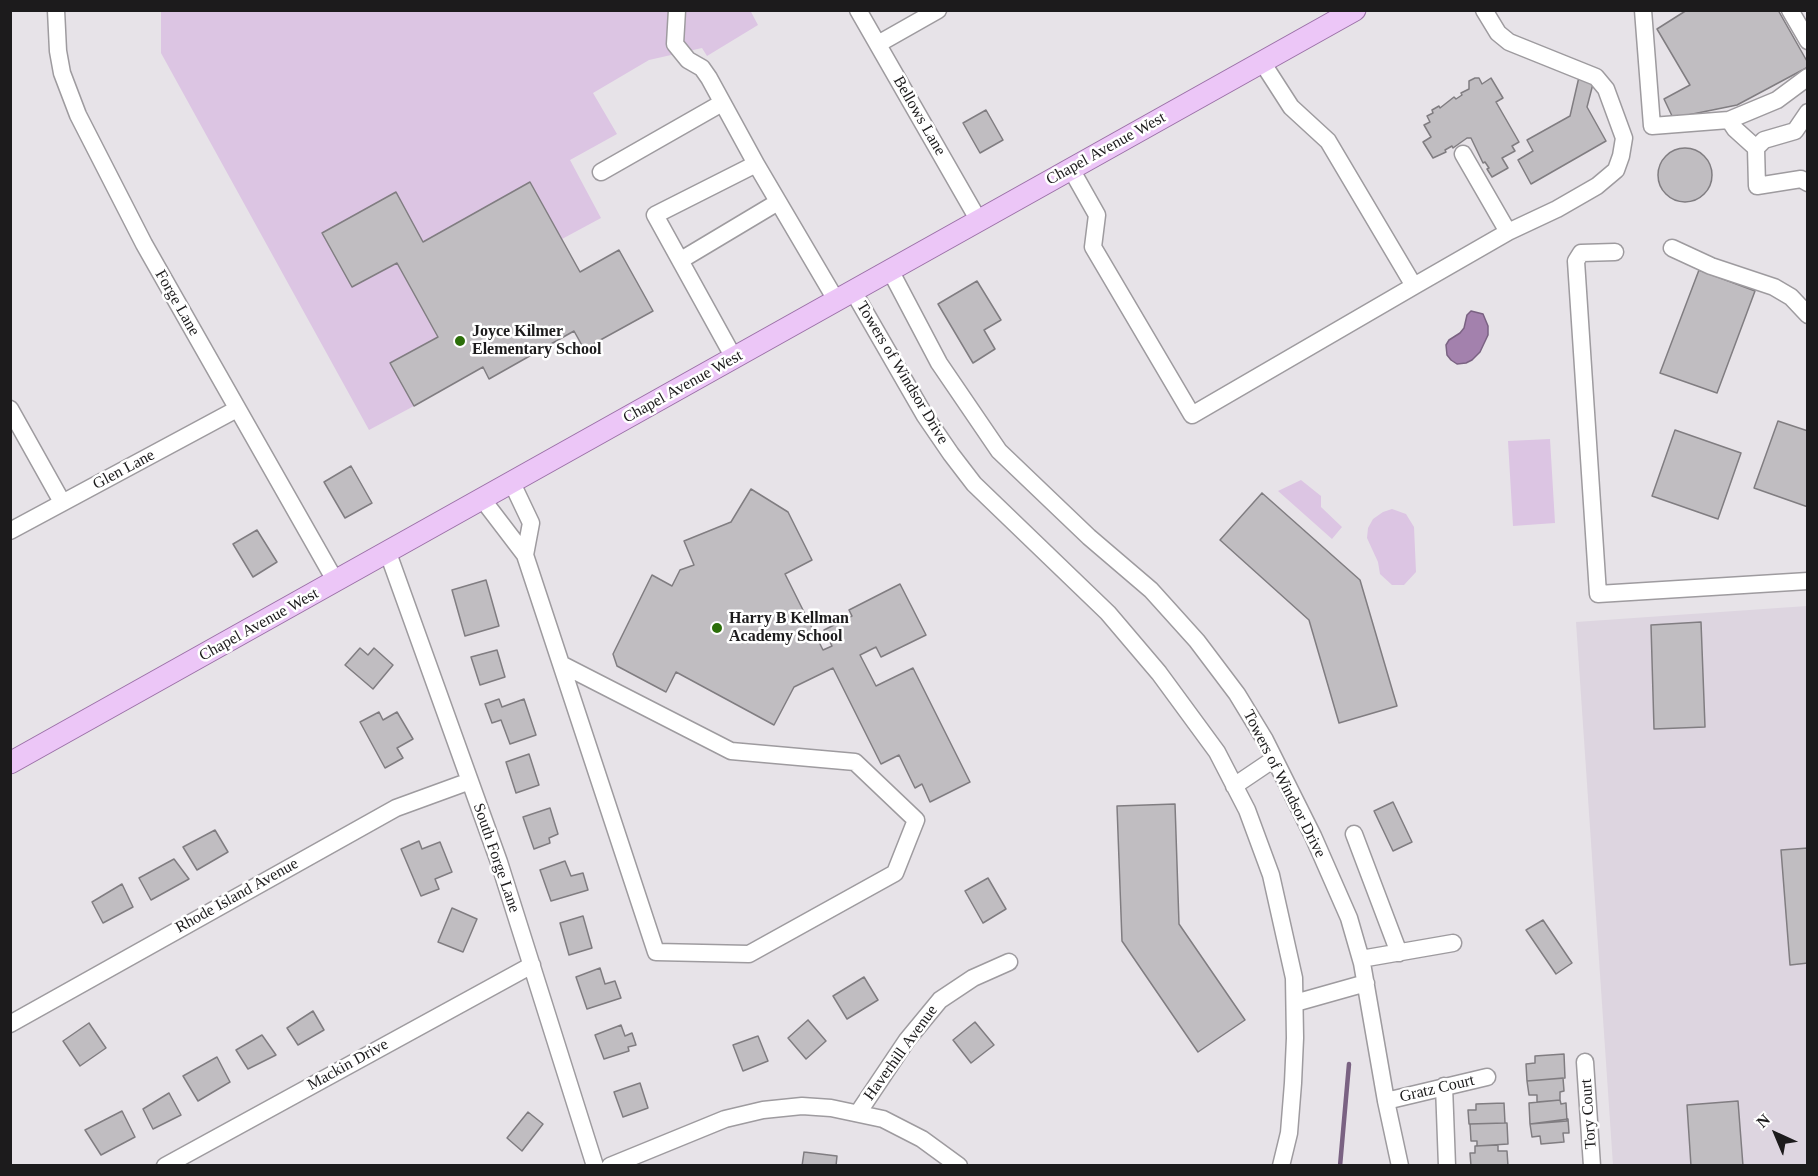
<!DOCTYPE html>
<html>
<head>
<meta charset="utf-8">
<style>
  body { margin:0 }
  #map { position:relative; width:1818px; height:1176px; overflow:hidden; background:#e7e3e8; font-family:Georgia,serif }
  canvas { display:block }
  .frame { position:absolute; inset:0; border:12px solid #1c1b1c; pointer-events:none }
  .north { position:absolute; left:1746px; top:1104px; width:60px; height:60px; -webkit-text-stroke:4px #fff; paint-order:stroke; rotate:316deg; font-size:16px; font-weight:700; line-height:24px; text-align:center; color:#1c1b1c }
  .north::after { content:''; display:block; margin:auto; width:21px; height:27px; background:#1c1b1c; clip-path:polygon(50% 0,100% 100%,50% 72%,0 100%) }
</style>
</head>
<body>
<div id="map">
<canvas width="1818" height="1176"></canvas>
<div class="frame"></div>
<div class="north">N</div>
</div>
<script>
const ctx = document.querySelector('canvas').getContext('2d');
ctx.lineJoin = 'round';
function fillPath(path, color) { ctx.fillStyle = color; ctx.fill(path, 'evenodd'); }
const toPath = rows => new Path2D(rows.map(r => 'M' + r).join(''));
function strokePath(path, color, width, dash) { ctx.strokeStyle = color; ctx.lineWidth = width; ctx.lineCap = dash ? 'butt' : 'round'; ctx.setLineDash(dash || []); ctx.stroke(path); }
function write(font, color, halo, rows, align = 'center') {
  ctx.font = font + ' Georgia,serif'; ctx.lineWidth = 5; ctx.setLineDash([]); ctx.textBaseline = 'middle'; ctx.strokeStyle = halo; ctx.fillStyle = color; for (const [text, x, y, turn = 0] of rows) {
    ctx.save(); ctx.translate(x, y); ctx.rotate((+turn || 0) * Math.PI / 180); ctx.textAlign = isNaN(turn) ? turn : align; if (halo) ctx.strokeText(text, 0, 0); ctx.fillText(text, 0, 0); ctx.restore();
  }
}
fillPath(toPath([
  [1807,606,1807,1165,1613,1165,1576,622]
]), '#ddd5e0');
fillPath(toPath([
  [750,10,758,25,707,56,702,48,649,60,593,93,617,134,570,160,601,218,562,239,530,182,423,242,395,193,323,234,352,287,397,263,438,337,390,363,414,406,369,430,161,53,161,11],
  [1550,439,1555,523,1513,526,1508,441],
  [1301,480,1321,496,1321,507,1342,527,1332,539,1278,491],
  [1392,509,1406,514,1414,527,1416,572,1404,585,1392,585,1380,574,1378,562,1367,538,1368,528,1373,519,1383,512]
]), '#dcc5e3');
const water = toPath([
  [1471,311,1483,314,1488,326,1488,335,1480,352,1472,360,1466,363,1457,364,1451,360,1447,355,1446,345,1449,340,1460,333,1464,328,1467,315,1471,311]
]);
fillPath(water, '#a381ad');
strokePath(water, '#7a6282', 1.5);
strokePath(toPath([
  [1340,1166,1349,1064]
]), '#7a6282', 4.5);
const building = toPath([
  [1687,10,1778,10,1808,63,1808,67,1737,105,1673,118,1664,99,1690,85,1657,29,1687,10],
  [1579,77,1594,80,1587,107,1606,141,1531,184,1518,160,1533,151,1527,140,1570,116,1579,77],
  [1475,78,1479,78,1482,84,1491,78,1503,98,1496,102,1519,142,1512,146,1515,151,1502,158,1508,168,1492,177,1487,169,1489,168,1485,162,1483,163,1471,138,1467,138,1453,148,1452,146,1445,150,1446,152,1433,158,1423,142,1431,137,1424,125,1430,122,1427,116,1433,113,1432,110,1439,106,1440,108,1454,97,1456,99,1462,95,1461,93,1469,89,1469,81,1475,78],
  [986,110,1003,140,980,153,963,123,986,110],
  '1658 175a27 27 0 1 1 54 0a27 27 0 1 1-54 0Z',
  [530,182,580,272,619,250,653,311,584,349,574,331,489,379,483,367,414,406,390,363,438,337,397,263,352,287,322,233,396,192,423,242,530,182],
  [1699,270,1755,291,1717,393,1660,373,1699,270],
  [977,281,1001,320,984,330,995,349,973,363,938,304,977,281],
  [1778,421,1808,431,1808,507,1754,488,1778,421],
  [1675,430,1741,453,1718,519,1652,496,1675,430],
  [351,466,372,503,345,518,324,482,351,466],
  [751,489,788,512,812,560,785,574,823,650,832,646,824,630,852,616,849,610,900,584,926,635,881,657,876,647,860,655,876,686,913,668,970,782,930,802,922,784,915,788,899,755,881,764,833,668,794,687,774,725,676,672,666,692,617,666,613,654,652,575,672,586,680,570,694,565,684,541,731,522,751,489],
  [1262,493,1360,580,1397,706,1339,723,1309,620,1220,540,1262,493],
  [257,530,277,562,253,577,233,544,257,530],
  [486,580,499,626,465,636,452,590,486,580],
  [1701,622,1705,727,1654,729,1651,625,1701,622],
  [360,648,368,655,374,648,393,665,373,689,345,665,360,648],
  [497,650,505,677,480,685,471,657,497,650],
  [499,699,502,707,524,699,536,735,510,744,501,720,492,723,485,704,499,699],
  [379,712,383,720,397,712,413,739,397,748,403,758,385,768,360,722,379,712],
  [529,754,539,785,516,793,506,762,529,754],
  [1393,802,1412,842,1393,851,1374,811,1393,802],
  [1175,804,1179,924,1245,1020,1198,1052,1122,941,1117,806,1175,804],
  [550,808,558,834,549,838,550,843,534,849,523,817,550,808],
  [215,830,228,852,197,870,183,847,215,830],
  [419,841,422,849,440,842,452,872,435,879,439,889,421,896,401,849,419,841],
  [1808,848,1808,963,1790,965,1781,850,1808,848],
  [174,859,189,879,151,900,139,878,174,859],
  [565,861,571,876,583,873,588,890,551,901,540,870,565,861],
  [988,878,1006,909,983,923,965,891,988,878],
  [122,884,133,907,103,923,92,902,122,884],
  [452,908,477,919,463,952,438,942,452,908],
  [583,916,592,948,569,955,560,923,583,916],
  [1543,920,1572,963,1556,974,1526,930,1543,920],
  [600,968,605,984,615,981,621,998,587,1009,576,977,600,968],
  [864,977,878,1000,847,1019,833,996,864,977],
  [313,1011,324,1030,298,1045,287,1028,313,1011],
  [808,1020,826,1041,806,1059,788,1038,808,1020],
  [975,1022,994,1045,971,1063,953,1040,975,1022],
  [89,1023,106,1048,80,1066,63,1041,89,1023],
  [621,1025,625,1036,632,1033,636,1045,628,1047,629,1051,604,1059,595,1035,621,1025],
  [262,1035,276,1055,248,1069,236,1050,262,1035],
  [758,1036,768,1061,743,1071,733,1045,758,1036],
  [1564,1054,1565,1078,1527,1081,1526,1064,1535,1063,1535,1056,1564,1054],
  [217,1057,230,1082,198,1101,183,1076,217,1057],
  [1563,1078,1564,1091,1560,1092,1560,1100,1537,1102,1537,1095,1529,1095,1527,1081,1563,1078],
  [640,1083,648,1108,623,1117,614,1092,640,1083],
  [169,1093,181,1115,153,1129,143,1109,169,1093],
  [1560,1100,1561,1104,1566,1103,1567,1121,1530,1124,1529,1103,1560,1100],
  [1738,1101,1743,1166,1691,1166,1687,1105,1738,1101],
  [1504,1103,1505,1123,1469,1124,1468,1110,1476,1110,1476,1104,1504,1103],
  [122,1111,135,1137,101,1155,85,1130,122,1111],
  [528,1112,543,1124,522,1151,507,1138,528,1112],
  [1568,1119,1569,1133,1563,1133,1564,1142,1541,1144,1540,1136,1532,1137,1530,1124,1568,1119],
  [1505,1123,1507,1123,1508,1144,1477,1146,1477,1141,1471,1141,1470,1124,1505,1123],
  [1498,1145,1498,1151,1507,1151,1508,1166,1471,1166,1470,1153,1475,1153,1475,1146,1498,1145],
  [804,1152,837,1156,836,1166,802,1166,804,1152]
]);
fillPath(building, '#c0bdc1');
strokePath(building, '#807d81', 1.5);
const minor = toPath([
  [56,10,58,51,62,73,78,115,144,244,336,582],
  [677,10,675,44,688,60,702,68,709,78,756,164],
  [858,10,979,221],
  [1643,10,1652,126,1729,120,1777,100,1808,77],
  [1790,10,1808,41],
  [878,44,938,10],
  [1729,120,1735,129,1756,148,1764,140,1795,131,1808,112],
  [1756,148,1757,186,1801,179,1808,183],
  [1463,154,1508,232],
  [1071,169,1097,215,1093,247,1192,415,1414,286,1328,141,1291,107,1262,62],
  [601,172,722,103],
  [1672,248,1711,266,1774,287,1791,297,1808,315],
  [1615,252,1581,253,1576,261,1598,594,1808,581],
  [681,260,778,202],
  [890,270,939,363,999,451,1089,537,1151,590,1197,641,1237,694,1265,740,1313,836,1349,918,1362,963,1386,1101,1400,1166],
  [1414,286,1508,232,1557,209,1597,186,1616,170,1621,156,1624,138,1606,89,1596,77,1509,42,1498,33,1484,10],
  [853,291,925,416,951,454,974,484,1108,613,1159,673,1217,752,1247,810,1271,875,1294,978,1295,1038,1293,1083,1289,1133,1281,1166],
  [734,358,655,215,756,164,836,300],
  [10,409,62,502],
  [512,483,531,523,525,555],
  [483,500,525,555,656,952,749,954,895,873,916,820,855,762,731,751,561,664],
  [10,531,237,409],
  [388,553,499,862,595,1166],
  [1234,786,1274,759],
  [1354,834,1399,953],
  [1361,959,1453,943],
  [1295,1003,1366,983],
  [10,1024,396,808,470,781],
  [1585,1062,1592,1166],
  [1444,1086,1447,1166],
  [1386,1101,1487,1077],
  [858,1113,907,1040,940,1000,973,978,1009,962],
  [165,1166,532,965],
  [610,1166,725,1119,763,1110,802,1106,831,1108,883,1119,922,1139,959,1166]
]);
const major = toPath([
  [10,763,1355,10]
]);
strokePath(minor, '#9e9b9f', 19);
strokePath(major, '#9b71a7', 23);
strokePath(minor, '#fff', 16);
strokePath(major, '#ecc6f7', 21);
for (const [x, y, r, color] of [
  [460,341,6,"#2b6e09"],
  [717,628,6,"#2b6e09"]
]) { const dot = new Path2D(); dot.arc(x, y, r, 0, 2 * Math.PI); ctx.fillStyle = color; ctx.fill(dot); strokePath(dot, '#fff', 2); }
write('16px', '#1c1b1c', '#fff', [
  ["Bellows Lane",919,116,60],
  ["Chapel Avenue West",1106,149,-29],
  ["Forge Lane",177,303,60],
  ["Towers of Windsor Drive",902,373,59],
  ["Chapel Avenue West",683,387,-29],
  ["Glen Lane",124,470,-28],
  ["Chapel Avenue West",259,625,-29],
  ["Towers of Windsor Drive",1284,784,63],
  ["South Forge Lane",496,858,71],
  ["Rhode Island Avenue",237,896,-29],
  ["Haverhill Avenue",901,1053,-54],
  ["Mackin Drive",348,1065,-29],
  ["Gratz Court",1437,1089,-13],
  ["Tory Court",1589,1114,-94]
]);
write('bold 16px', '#1c1b1c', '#fff', [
  ["Joyce Kilmer",472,332],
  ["Elementary School",472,350],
  ["Harry B Kellman",729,619],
  ["Academy School",729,637]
], 'left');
</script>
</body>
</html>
